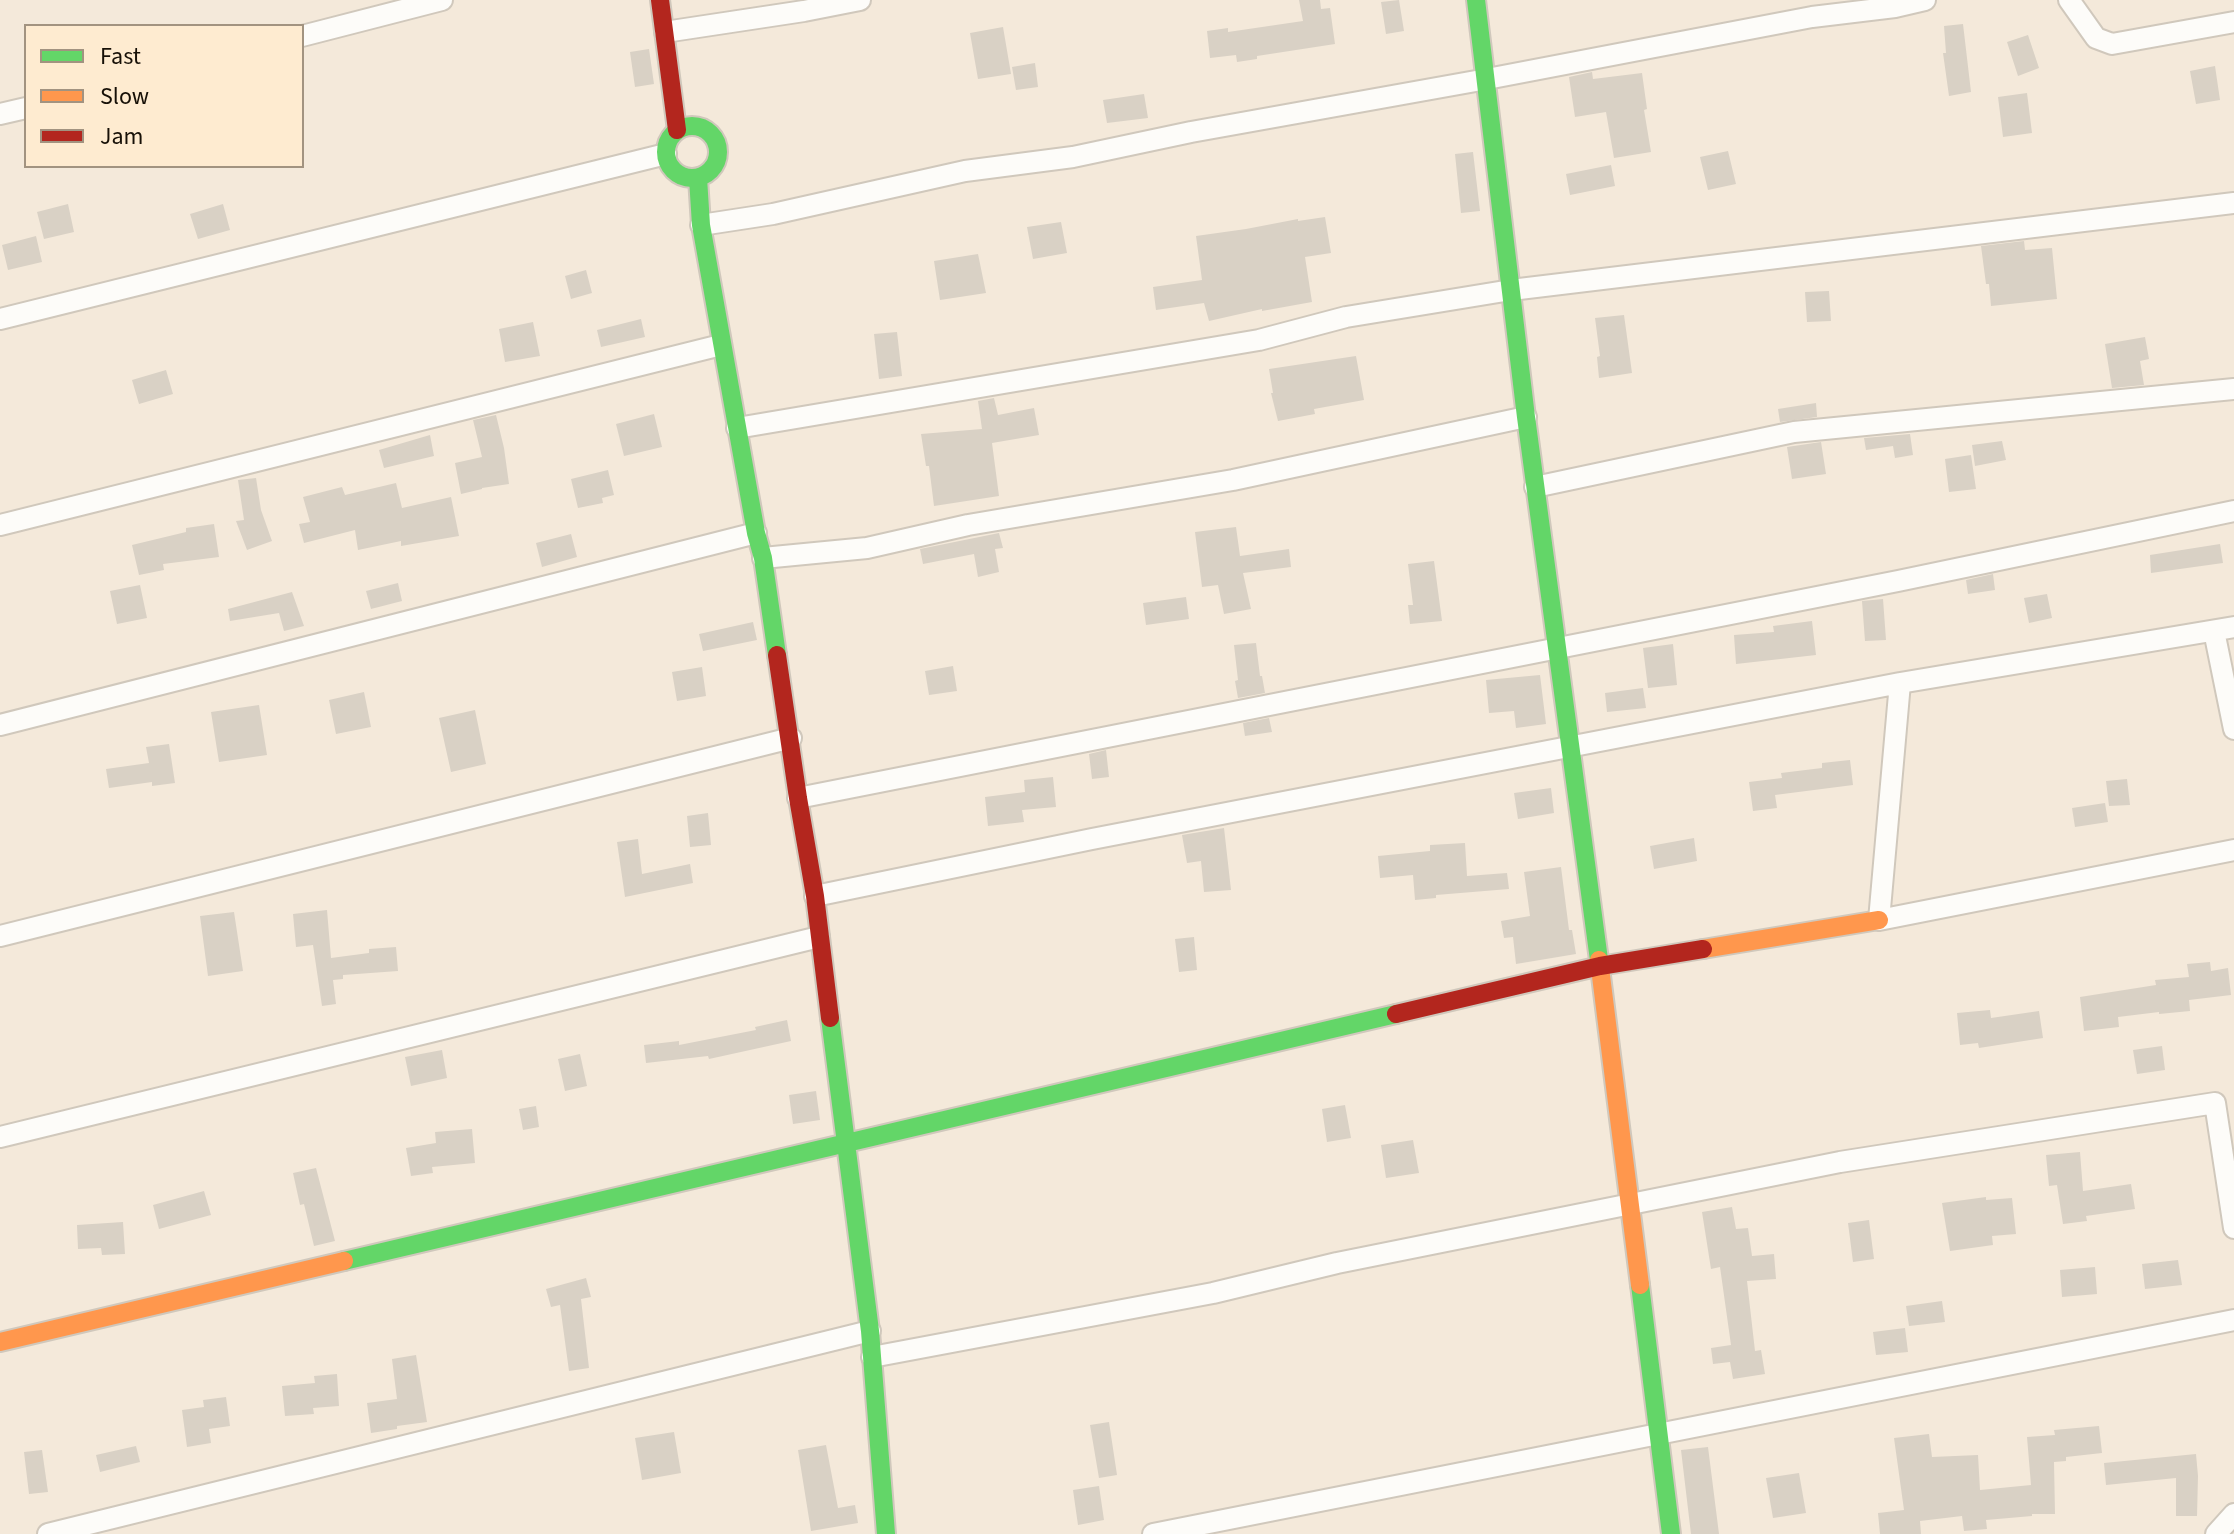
<!DOCTYPE html>
<html>
<head>
<meta charset="utf-8">
<style>
  body { margin:0 }
  #map { position:relative; width:2234px; height:1534px; overflow:hidden; background:#f4e9da; font-family:"Source Sans 3",sans-serif }
  canvas { display:block }
  .legend { position:absolute; left:24px; top:24px; width:280px; height:144px; box-sizing:border-box; background:#feebd0; border:2px solid #a29380; margin:0; padding:10px 14px; list-style:none; font-size:24px; color:#171007 }
  .legend li { display:flex; align-items:center; gap:16px; height:40px }
  .legend b { width:40px; border:2px solid #a29380 }
</style>
</head>
<body>
<div id="map">
<canvas width="2234" height="1534"></canvas>
<ul class="legend">
<li><b style="height:10px;background:#63d668"></b>Fast</li>
<li><b style="height:10px;background:#ff974d"></b>Slow</li>
<li><b style="height:10px;background:#b3261e"></b>Jam</li>
</ul>
</div>
<script>
const ctx = document.querySelector('canvas').getContext('2d');
ctx.lineJoin = 'round';
function fillPath(path, color) { ctx.fillStyle = color; ctx.fill(path, 'evenodd'); }
const toPath = rows => new Path2D(rows.map(r => 'M' + r).join(''));
function strokePath(path, color, width, dash) { ctx.strokeStyle = color; ctx.lineWidth = width; ctx.lineCap = dash ? 'butt' : 'round'; ctx.setLineDash(dash || []); ctx.stroke(path); }
fillPath(toPath([
  [1299,0,1320,0,1321,9,1330,8,1335,44,1257,56,1257,59,1237,62,1236,55,1210,58,1207,31,1228,28,1228,32,1303,21],
  [1399,0,1404,31,1386,34,1381,2],
  [1963,24,1971,92,1949,96,1943,53,1946,53,1944,26],
  [1003,27,1011,74,978,79,970,33],
  [2028,35,2039,68,2018,76,2007,42],
  [649,49,654,84,635,87,630,52],
  [1035,63,1038,87,1016,90,1012,67],
  [2215,66,2220,100,2196,104,2190,71],
  [1592,72,1593,79,1642,73,1647,109,1644,110,1651,152,1614,158,1606,112,1575,117,1569,77],
  [2027,93,2032,133,2003,137,1998,97],
  [1144,94,1148,118,1107,123,1103,100],
  [1728,151,1736,184,1708,190,1700,157],
  [1473,152,1480,211,1461,213,1455,154],
  [1611,165,1615,186,1570,195,1566,174],
  [68,204,74,232,44,239,37,212],
  [223,204,230,230,198,239,190,214],
  [1325,217,1331,253,1305,257,1312,302,1262,311,1262,309,1209,321,1204,303,1156,310,1153,287,1202,280,1196,236,1246,229,1298,219,1298,221],
  [1061,222,1067,253,1033,259,1027,227],
  [36,236,42,262,8,270,2,245],
  [2024,241,2025,250,2052,248,2057,299,1991,306,1989,284,1986,284,1981,246],
  [978,254,986,293,940,300,934,261],
  [586,270,592,293,571,299,565,276],
  [1829,291,1831,321,1807,322,1805,292],
  [1624,315,1632,373,1599,378,1597,357,1600,356,1595,318],
  [641,319,645,337,601,347,597,330],
  [533,322,540,356,505,362,499,329],
  [897,332,902,376,879,379,874,334],
  [2145,337,2149,359,2140,361,2144,385,2112,388,2105,344],
  [1356,356,1364,400,1314,409,1315,414,1278,421,1271,393,1273,393,1269,369],
  [166,370,173,394,139,404,132,380],
  [994,398,998,415,1034,408,1039,435,992,443,999,496,934,506,929,466,926,466,921,434,982,429,978,401],
  [1816,403,1817,417,1780,422,1778,409],
  [654,414,662,447,624,456,616,424],
  [496,415,504,448,509,484,482,488,482,489,461,494,455,463,482,457,473,420],
  [1910,434,1913,455,1895,458,1893,446,1866,450,1864,438],
  [430,435,434,456,384,468,379,450],
  [2002,441,2006,460,1975,466,1972,445],
  [1821,442,1826,474,1792,479,1787,447],
  [1971,455,1976,489,1949,492,1945,459],
  [608,470,614,495,602,498,603,503,578,508,571,479],
  [256,478,261,510,272,541,247,550,236,521,244,520,238,480],
  [396,483,402,508,451,497,459,536,401,546,401,541,358,550,355,530,304,543,299,524,310,522,303,497,342,487,345,495],
  [214,524,219,557,163,564,164,570,139,575,132,545,186,532,186,528],
  [1236,527,1240,556,1289,549,1291,567,1243,573,1251,609,1224,614,1218,585,1202,587,1195,532],
  [999,533,1003,548,995,549,999,572,978,577,974,554,923,564,920,549],
  [571,534,577,557,542,567,536,543],
  [2220,544,2223,563,2151,573,2150,555],
  [1434,561,1442,621,1410,624,1408,605,1413,605,1408,564],
  [1993,574,1995,590,1968,594,1966,580],
  [398,583,402,601,371,609,366,591],
  [140,585,147,618,117,624,110,591],
  [292,592,304,626,284,631,279,613,230,621,228,609],
  [2047,594,2052,618,2029,623,2024,598],
  [1186,597,1189,619,1146,625,1143,603],
  [1883,599,1886,640,1865,641,1862,601],
  [1812,621,1816,655,1736,664,1734,635,1774,632,1773,626],
  [753,622,757,640,703,651,699,634],
  [1256,643,1260,676,1262,676,1265,693,1238,698,1235,681,1238,680,1234,645],
  [1673,644,1677,685,1648,688,1643,648],
  [953,666,957,691,929,695,925,671],
  [702,667,706,696,677,701,672,672],
  [1540,675,1546,724,1516,728,1514,711,1489,713,1486,680],
  [1643,688,1646,708,1607,712,1605,693],
  [364,692,371,727,336,734,329,700],
  [259,705,267,755,219,762,211,712],
  [475,710,486,764,451,772,439,718],
  [1269,718,1272,732,1245,736,1243,723],
  [169,744,175,783,152,786,152,782,109,788,106,769,149,763,146,747],
  [1106,750,1109,777,1092,779,1089,754],
  [1850,760,1853,785,1775,795,1777,808,1753,811,1749,782,1782,778,1781,773,1822,768,1822,763],
  [1053,777,1056,807,1022,810,1024,822,988,826,985,797,1025,792,1024,780],
  [2127,779,2130,805,2109,806,2106,781],
  [1551,788,1554,813,1518,819,1514,793],
  [2105,803,2108,822,2075,827,2072,808],
  [708,813,711,845,690,847,687,816],
  [1224,828,1231,890,1204,892,1201,861,1187,863,1182,835],
  [1694,838,1697,861,1654,869,1650,846],
  [638,839,642,874,690,864,693,883,625,897,617,842],
  [1465,843,1467,876,1507,873,1509,889,1436,895,1436,898,1415,900,1413,875,1380,878,1378,856,1430,851,1430,845],
  [1561,867,1569,930,1572,930,1576,954,1516,964,1513,937,1504,938,1501,921,1530,916,1524,872],
  [327,910,331,958,369,953,369,949,396,947,398,971,343,975,343,979,333,980,336,1004,322,1006,313,945,296,947,293,914],
  [234,912,243,971,208,976,200,916],
  [1194,937,1197,970,1179,972,1175,939],
  [2210,962,2211,971,2228,968,2231,995,2189,1000,2190,1011,2159,1014,2159,1012,2118,1017,2119,1027,2084,1031,2080,997,2156,985,2155,980,2189,977,2187,964],
  [1990,1010,1991,1018,2039,1011,2043,1038,1979,1048,1978,1043,1960,1045,1957,1013],
  [787,1020,791,1041,709,1059,708,1056,646,1063,644,1045,679,1041,679,1045,756,1030,755,1027],
  [2162,1046,2165,1070,2137,1074,2133,1050],
  [442,1050,447,1078,411,1086,405,1057],
  [580,1054,587,1086,565,1091,558,1059],
  [816,1091,820,1120,793,1124,789,1095],
  [1345,1105,1351,1138,1327,1142,1322,1109],
  [536,1106,539,1127,523,1130,519,1109],
  [472,1129,475,1163,432,1167,433,1173,411,1176,406,1148,436,1143,435,1132],
  [1413,1140,1419,1173,1386,1178,1381,1145],
  [2080,1152,2083,1191,2131,1184,2135,1209,2086,1216,2087,1221,2063,1224,2057,1185,2049,1186,2046,1155],
  [316,1168,335,1241,314,1246,304,1204,300,1205,293,1173],
  [204,1191,211,1215,159,1229,153,1205],
  [1986,1197,1986,1200,2012,1198,2016,1234,1992,1236,1993,1245,1950,1251,1942,1203],
  [1732,1207,1736,1229,1748,1228,1752,1256,1774,1254,1776,1279,1747,1281,1755,1351,1761,1350,1765,1374,1733,1379,1730,1362,1713,1364,1711,1348,1731,1345,1720,1267,1711,1269,1702,1212],
  [1869,1220,1874,1259,1853,1262,1848,1223],
  [123,1222,125,1254,102,1255,101,1248,78,1249,77,1225],
  [2178,1260,2182,1285,2145,1289,2142,1264],
  [2095,1267,2097,1294,2062,1297,2060,1270],
  [586,1278,591,1297,581,1299,589,1368,569,1371,560,1305,551,1307,546,1289],
  [1942,1301,1945,1322,1909,1326,1906,1306],
  [1905,1328,1908,1352,1876,1355,1873,1332],
  [416,1355,427,1422,397,1426,397,1429,371,1433,367,1403,397,1399,392,1359],
  [337,1374,339,1406,313,1408,314,1414,285,1416,282,1386,315,1383,314,1376],
  [226,1397,230,1426,209,1429,211,1443,187,1447,182,1410,204,1407,203,1400],
  [1109,1422,1117,1475,1099,1478,1090,1425],
  [2099,1426,2102,1453,2066,1457,2066,1461,2054,1462,2055,1514,2032,1514,2032,1516,1986,1520,1987,1529,1964,1531,1962,1516,1920,1521,1921,1534,1880,1534,1878,1513,1904,1510,1894,1438,1929,1434,1932,1457,1978,1455,1980,1490,2031,1485,2027,1437,2055,1435,2054,1430],
  [674,1432,681,1473,642,1480,635,1438],
  [826,1445,838,1508,855,1505,858,1523,811,1531,798,1450],
  [136,1446,140,1462,100,1472,96,1455],
  [1708,1447,1719,1534,1691,1534,1681,1450],
  [42,1450,48,1492,29,1494,24,1452],
  [2196,1454,2198,1476,2197,1516,2176,1516,2176,1478,2106,1485,2104,1463],
  [1799,1473,1806,1513,1773,1518,1766,1478],
  [1099,1486,1104,1520,1078,1525,1073,1490]
]), '#d9d1c5');
const street = toPath([
  [2069,0,2096,38,2112,44,2234,22],
  [665,32,804,11,860,0],
  [302,36,442,0],
  [0,114,26,108],
  [701,225,773,214,965,171,1073,157,1191,132,1487,79,1812,17,1895,7,1925,0],
  [0,319,666,154],
  [737,428,1259,340,1346,317,1511,290,2234,203],
  [1535,487,1794,432,2234,389],
  [0,525,721,345],
  [763,558,867,548,968,525,1233,480,1526,417],
  [2234,627,1900,683,1879,920,2234,850],
  [2214,631,2234,729],
  [0,725,756,533],
  [798,798,1898,581,2234,511],
  [815,896,1092,839,1900,683],
  [0,936,791,738],
  [0,1137,819,937],
  [872,1357,1213,1293,1337,1263,1840,1162,2215,1103,2234,1228],
  [48,1534,870,1331],
  [1153,1534,2234,1320],
  [2216,1534,2234,1514]
]);
const fast = toPath([
  [1476,0,1526,417,1599,960],
  '666 152a26 26 0 1 1 52 0a26 26 0 1 1-52 0Z',
  [698,178,701,225,756,533,763,558,777,655],
  [830,1018,870,1331,886,1534],
  [344,1261,1396,1014],
  [1640,1285,1671,1534]
]);
const slow = toPath([
  [1703,949,1879,920],
  [1599,960,1640,1285],
  [0,1342,344,1261]
]);
const jam = toPath([
  [660,0,677,130],
  [777,655,798,798,815,896,830,1018],
  [1396,1014,1600,966,1703,949]
]);
strokePath(street, '#d0c8bc', 24);
strokePath(fast, '#d0c8bc', 22);
strokePath(slow, '#d0c8bc', 22);
strokePath(jam, '#d0c8bc', 22);
strokePath(street, '#fdfcf9', 20);
strokePath(fast, '#63d668', 18);
strokePath(slow, '#ff974d', 18);
strokePath(jam, '#b3261e', 18);
</script>
</body>
</html>
